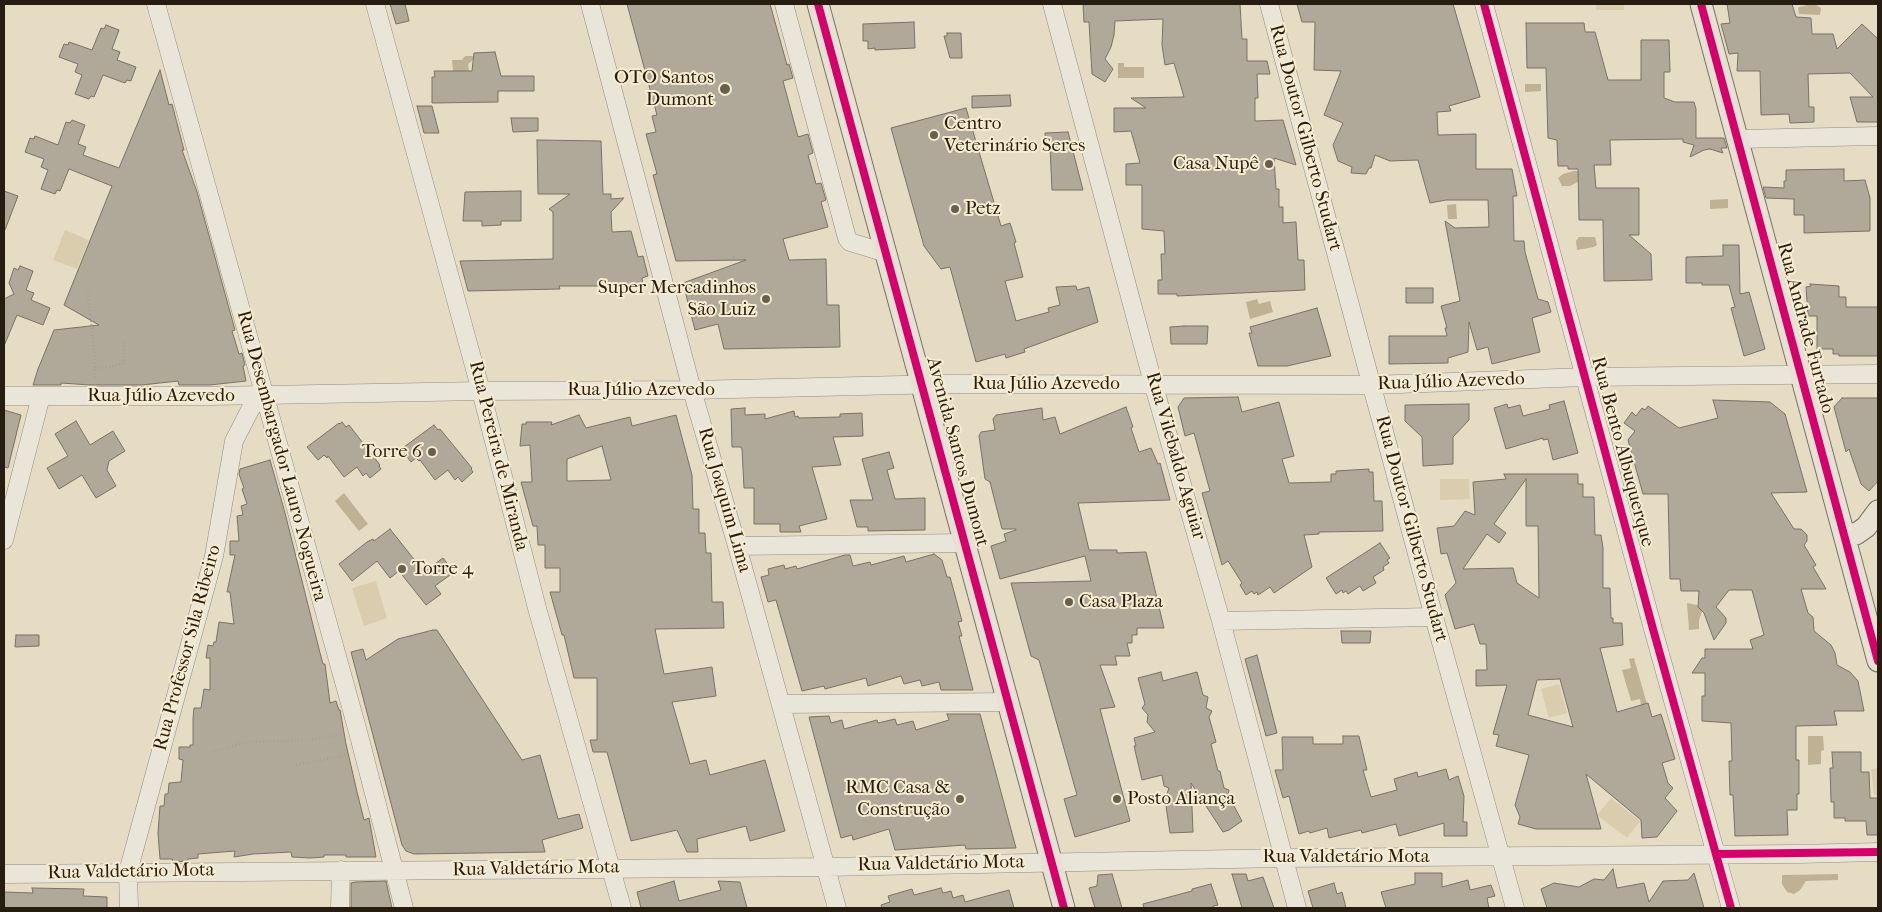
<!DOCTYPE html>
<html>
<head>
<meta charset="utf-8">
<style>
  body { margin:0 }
  #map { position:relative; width:1882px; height:912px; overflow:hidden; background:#e6dcc4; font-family:"IM FELL French Canon",serif }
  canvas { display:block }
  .frame { position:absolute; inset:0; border:5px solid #261c10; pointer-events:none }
</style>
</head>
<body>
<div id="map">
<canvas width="1882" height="912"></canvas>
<div class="frame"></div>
</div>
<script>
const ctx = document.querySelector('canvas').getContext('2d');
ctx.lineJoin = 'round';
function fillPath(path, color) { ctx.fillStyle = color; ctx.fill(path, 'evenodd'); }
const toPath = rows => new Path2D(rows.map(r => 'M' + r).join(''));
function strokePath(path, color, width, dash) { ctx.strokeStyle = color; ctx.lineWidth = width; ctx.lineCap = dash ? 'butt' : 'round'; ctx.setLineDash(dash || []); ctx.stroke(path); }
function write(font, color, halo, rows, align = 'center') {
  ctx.font = font + ' "IM FELL French Canon",serif'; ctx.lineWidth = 4; ctx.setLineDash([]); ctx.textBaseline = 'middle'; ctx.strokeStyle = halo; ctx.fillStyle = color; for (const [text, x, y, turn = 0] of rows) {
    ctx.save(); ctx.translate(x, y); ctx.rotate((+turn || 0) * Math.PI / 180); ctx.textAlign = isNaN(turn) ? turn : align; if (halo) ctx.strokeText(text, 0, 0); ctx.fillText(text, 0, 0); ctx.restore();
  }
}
fillPath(toPath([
  [1596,4,1624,4,1624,10,1596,10],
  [65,230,89,240,77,269,53,260],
  [1440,479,1469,479,1470,499,1440,500],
  [376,581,387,618,364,626,352,588],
  [1559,684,1567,713,1549,718,1541,689],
  [1878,768,1878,795,1874,795,1871,769],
  [1611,798,1640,821,1627,838,1597,815]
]), '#dacdad');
fillPath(toPath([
  [1811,4,1815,4,1821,8,1820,15,1799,14,1798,8,1799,7],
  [465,56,473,56,473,60,468,64,469,71,453,71,452,60,462,60],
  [1118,63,1124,63,1124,67,1144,67,1144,78,1118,78],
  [1525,84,1541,84,1541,91,1525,92],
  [1574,171,1585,171,1587,177,1570,186,1562,186,1558,178,1563,174],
  [1728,199,1728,208,1710,209,1710,200],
  [1456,204,1457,219,1448,219,1447,205],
  [1579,237,1595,237,1597,245,1594,247,1577,250,1576,241],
  [1257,299,1259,304,1270,301,1273,312,1250,319,1246,302],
  [344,493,368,524,359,531,335,501],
  [1687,603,1697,605,1702,612,1699,620,1699,629,1689,630],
  [1634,658,1647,704,1641,705,1640,699,1631,701,1622,670,1631,668,1629,659],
  [1808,736,1823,736,1824,750,1821,751,1821,764,1808,765],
  [1838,874,1838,880,1806,881,1800,890,1794,894,1787,892,1782,884,1782,875]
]), '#bfb193');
const building = toPath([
  [390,4,405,4,409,21,396,24,390,4],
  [627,4,770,4,787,65,789,64,793,78,783,81,798,137,808,134,813,153,808,155,816,184,821,183,826,200,821,202,828,227,783,239,789,260,826,259,827,305,839,305,840,347,724,349,718,324,695,330,683,283,746,260,676,261,653,175,657,174,646,134,656,132,652,116,657,115,627,4],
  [1083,4,1240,4,1242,39,1247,39,1247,61,1267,61,1270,74,1257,74,1258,98,1255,98,1255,121,1283,120,1296,165,1274,158,1276,189,1279,189,1279,207,1283,207,1283,223,1296,222,1298,260,1304,260,1305,290,1177,296,1177,294,1158,294,1158,280,1162,280,1161,254,1165,254,1164,231,1142,229,1142,185,1126,185,1126,164,1140,163,1131,131,1114,132,1114,108,1146,108,1131,98,1184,97,1182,90,1174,63,1165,65,1162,45,1163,19,1115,21,1114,35,1111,47,1105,59,1113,69,1105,82,1092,74,1089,22,1084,22,1083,4],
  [1297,4,1453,4,1480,97,1449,106,1451,111,1437,112,1438,135,1476,134,1476,169,1512,169,1517,196,1513,196,1514,241,1524,241,1525,252,1538,299,1548,302,1551,312,1532,318,1540,352,1492,364,1488,347,1477,350,1469,322,1468,352,1448,358,1448,363,1389,364,1389,336,1447,336,1445,328,1447,328,1441,306,1460,301,1445,221,1455,228,1489,227,1488,200,1446,200,1430,203,1418,160,1390,161,1375,155,1371,168,1369,168,1366,174,1351,173,1352,167,1338,161,1333,145,1343,123,1324,115,1341,71,1314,70,1315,22,1302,22,1297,4],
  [1727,4,1792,4,1796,17,1811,18,1812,34,1833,34,1837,49,1862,24,1878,39,1878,122,1857,122,1850,97,1873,97,1850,73,1808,74,1809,107,1814,107,1814,122,1790,123,1789,114,1761,115,1760,71,1737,71,1738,53,1729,54,1721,24,1730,23,1727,4],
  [914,22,915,48,875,50,875,48,868,49,868,41,863,41,863,24,914,22],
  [1526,23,1584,23,1585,32,1595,32,1608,80,1641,80,1641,40,1669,40,1670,72,1664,72,1664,98,1675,102,1694,102,1696,109,1696,138,1724,138,1727,148,1721,148,1723,153,1710,149,1704,150,1690,157,1694,145,1683,142,1683,139,1610,140,1611,165,1594,165,1596,188,1639,188,1639,235,1629,235,1651,254,1652,280,1604,281,1603,220,1579,220,1578,169,1568,169,1568,166,1558,166,1557,140,1548,138,1546,68,1527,68,1526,23],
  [106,25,119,30,112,49,120,52,117,60,136,67,131,81,127,80,125,83,103,75,94,97,91,96,89,99,75,94,82,75,75,72,78,64,59,57,64,44,68,45,69,42,92,50,101,28,104,29,106,25],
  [947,33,961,33,962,58,950,58,944,36,947,36,947,33],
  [495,52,501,76,534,76,534,91,498,91,498,102,432,103,432,77,435,77,434,71,472,71,474,53,495,52],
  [160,70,169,105,172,104,184,150,182,150,197,192,235,330,232,331,239,354,242,353,245,365,243,366,246,381,210,385,179,385,178,381,142,385,90,385,61,383,61,385,33,385,38,369,54,330,99,325,64,305,112,186,69,169,60,191,57,190,55,194,41,189,48,170,41,167,44,159,25,152,30,138,34,139,35,136,58,145,66,122,70,123,72,120,85,125,78,144,86,147,83,155,119,168,160,70],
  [1010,95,1011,106,972,108,972,96,1010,95],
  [417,106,432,106,439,133,424,133,417,106],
  [966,108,1001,226,1010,223,1016,242,1014,243,1023,277,1005,281,1016,321,1049,312,1048,308,1060,305,1056,287,1076,286,1077,290,1089,287,1098,322,1024,349,1025,352,1006,358,1005,354,976,362,950,267,941,269,924,246,891,128,966,108],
  [511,118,538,118,538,131,513,132,511,118],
  [1068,132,1083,190,1052,190,1050,147,1046,147,1045,133,1068,132],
  [537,140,601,141,603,194,611,194,611,199,624,198,611,212,612,232,631,231,638,257,643,256,648,276,642,278,643,286,559,286,560,289,468,291,460,261,553,259,553,212,549,209,570,194,538,194,537,140],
  [1844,169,1844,181,1865,180,1870,198,1870,231,1804,233,1804,215,1794,215,1794,199,1766,198,1763,187,1784,188,1784,181,1786,181,1786,170,1844,169],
  [4,191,18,196,5,230,4,230,4,191],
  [521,191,521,221,501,221,501,225,482,226,482,221,463,221,465,192,521,191],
  [1723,245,1739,245,1740,294,1749,292,1765,349,1744,356,1731,308,1735,307,1729,285,1702,285,1702,283,1686,283,1686,257,1723,256,1723,245],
  [20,266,33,271,26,290,34,293,31,300,50,308,43,325,17,315,4,346,4,299,14,294,9,283,14,268,18,270,20,266],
  [1810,284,1839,286,1839,297,1846,297,1846,307,1878,307,1878,356,1839,356,1839,354,1833,354,1833,349,1817,349,1817,316,1808,316,1806,287,1811,286,1810,284],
  [1406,288,1433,288,1433,303,1406,303,1406,288],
  [1317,308,1331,356,1287,366,1258,366,1249,333,1252,333,1250,327,1317,308],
  [1184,326,1208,326,1207,344,1171,344,1170,327,1184,326],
  [1238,397,1242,412,1279,402,1294,456,1282,459,1289,483,1331,482,1331,474,1336,474,1336,471,1369,469,1369,472,1373,472,1374,501,1382,501,1383,531,1319,532,1319,534,1304,535,1312,567,1274,593,1270,587,1258,595,1257,592,1254,594,1252,591,1246,595,1240,585,1242,583,1228,561,1222,565,1202,493,1210,491,1194,433,1185,436,1178,407,1184,398,1238,397],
  [1842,398,1878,398,1878,481,1869,491,1861,484,1849,449,1846,452,1834,407,1842,398],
  [1713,400,1770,402,1785,414,1807,492,1771,493,1794,529,1801,529,1807,535,1807,541,1804,545,1816,565,1813,567,1826,589,1801,589,1808,613,1813,617,1814,631,1831,645,1835,653,1837,665,1850,672,1858,681,1864,711,1834,711,1837,725,1796,726,1796,760,1799,760,1799,794,1797,794,1797,810,1787,810,1788,835,1735,836,1733,795,1730,795,1729,761,1732,761,1731,723,1702,721,1702,696,1705,696,1705,673,1692,673,1702,658,1705,658,1705,649,1753,649,1750,640,1764,635,1752,590,1729,590,1716,607,1726,618,1726,623,1714,640,1704,613,1698,607,1699,591,1681,591,1680,579,1670,579,1668,494,1643,494,1628,440,1635,431,1624,423,1632,412,1636,416,1642,408,1645,410,1648,406,1679,428,1718,418,1713,400],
  [1564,401,1578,453,1553,460,1548,439,1543,440,1543,438,1506,449,1494,408,1507,404,1508,408,1520,405,1523,416,1550,409,1549,405,1564,401],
  [1469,404,1469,420,1453,437,1453,464,1423,466,1422,437,1405,421,1405,405,1469,404],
  [1126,407,1133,427,1131,428,1139,452,1151,448,1158,464,1160,463,1170,500,1078,503,1089,550,1117,550,1117,553,1146,552,1164,628,1137,628,1137,635,1132,635,1132,643,1127,643,1130,656,1115,656,1117,665,1100,665,1115,707,1100,709,1130,821,1075,837,1064,799,1077,795,1039,660,1031,656,1011,583,1091,581,1085,556,1000,579,991,546,1006,541,1004,534,1016,530,1016,529,1002,529,990,482,985,479,979,436,981,432,995,430,993,419,996,415,1042,408,1043,420,1055,417,1060,434,1126,407],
  [745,408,745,415,765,414,765,419,794,411,795,417,798,416,799,418,840,417,840,414,862,413,863,436,833,437,841,465,812,467,827,519,799,526,801,532,780,532,780,524,754,524,754,488,744,488,742,449,741,447,732,447,731,409,745,408],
  [4,410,21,415,8,468,4,467,4,410],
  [579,415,586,428,630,417,632,426,676,415,692,475,693,509,699,509,699,533,705,533,706,553,711,553,712,602,723,602,724,628,655,629,664,674,712,667,716,696,672,702,690,764,706,760,710,775,765,760,785,831,750,841,746,826,697,839,698,852,687,852,677,830,631,841,607,752,593,752,590,740,597,740,597,678,574,678,564,635,562,635,550,592,560,592,560,568,545,568,545,545,538,545,537,526,533,526,521,482,532,482,530,445,520,446,522,424,526,424,526,422,552,422,551,425,579,415],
  [602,446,611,480,567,481,567,459,602,446],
  [76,421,90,445,113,431,125,451,109,461,107,470,116,486,96,498,82,475,59,489,47,468,68,456,55,434,76,421],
  [342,422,346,427,349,425,380,465,379,466,381,469,370,478,366,473,363,476,357,467,344,477,328,456,327,458,324,455,318,460,307,447,339,423,340,424,342,422],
  [434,425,438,430,440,429,472,468,471,469,473,472,462,482,458,477,455,480,448,470,435,480,420,460,419,461,416,458,411,462,402,450,405,448,404,447,434,425],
  [889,452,894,468,887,470,895,499,925,498,925,530,868,531,868,527,857,527,850,500,873,500,862,459,889,452],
  [270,460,285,513,320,653,323,664,325,664,330,703,336,701,339,710,340,710,346,744,357,792,364,820,369,818,376,857,346,857,346,855,324,855,324,857,310,858,292,857,291,852,253,854,234,857,235,851,198,854,198,858,188,859,188,861,173,862,172,859,160,859,158,833,160,806,164,806,165,794,168,794,169,783,181,782,183,760,179,759,179,747,190,747,190,745,193,745,193,719,194,708,201,708,204,689,210,690,210,658,206,658,208,645,213,646,214,642,216,642,219,622,234,624,230,592,227,592,235,555,230,555,230,541,239,541,237,516,243,515,241,506,247,504,242,489,244,488,239,474,240,469,270,460],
  [1504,474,1578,474,1578,484,1583,484,1583,497,1594,497,1595,535,1601,535,1603,548,1603,588,1610,588,1611,618,1613,618,1613,623,1622,623,1623,645,1600,648,1617,712,1648,703,1652,717,1661,714,1675,759,1662,763,1668,783,1673,788,1665,798,1677,811,1657,837,1642,838,1641,820,1586,774,1601,829,1536,829,1518,824,1520,817,1515,805,1529,755,1496,746,1499,735,1493,734,1507,685,1476,686,1476,670,1487,670,1486,644,1480,644,1474,624,1455,629,1445,595,1456,583,1447,553,1441,554,1437,528,1454,526,1465,511,1475,515,1473,482,1506,479,1504,474],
  [1526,479,1526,526,1538,526,1539,598,1517,583,1513,568,1463,569,1487,534,1499,543,1506,533,1494,524,1526,479],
  [1560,679,1573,727,1528,715,1537,680,1560,679],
  [390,529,424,572,443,558,454,572,435,586,441,594,426,605,399,571,390,578,377,561,352,581,339,564,367,542,373,539,374,541,390,529],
  [1380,543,1390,558,1387,560,1389,563,1383,567,1384,570,1373,577,1376,583,1363,591,1360,586,1348,594,1346,591,1343,593,1342,590,1336,594,1326,578,1380,543],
  [934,554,942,560,947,577,950,577,962,621,958,622,962,636,959,636,973,690,941,690,939,682,922,686,920,680,904,684,901,676,868,686,866,678,825,689,824,686,802,691,776,600,768,602,761,577,769,575,768,569,784,565,785,569,796,566,797,569,845,555,850,555,853,566,870,562,871,565,904,556,906,562,934,554],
  [433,630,437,630,522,760,540,755,558,819,579,814,583,828,542,840,545,852,414,854,406,851,402,845,351,652,363,649,366,660,398,639,433,630],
  [1341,631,1371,631,1370,643,1342,643,1341,631],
  [16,635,39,635,39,646,15,647,16,635],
  [1257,655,1277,733,1266,736,1245,659,1257,655],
  [1161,672,1163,681,1197,672,1203,695,1208,697,1206,708,1212,711,1209,717,1216,742,1211,744,1218,771,1220,771,1224,788,1229,790,1228,795,1242,821,1229,830,1223,832,1191,783,1193,832,1170,833,1165,799,1169,788,1164,786,1162,775,1142,780,1134,746,1136,746,1134,738,1155,732,1147,722,1148,715,1142,708,1145,704,1138,678,1161,672],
  [947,714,980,714,1016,848,966,849,965,845,895,850,889,829,853,840,852,835,841,838,809,717,829,716,831,723,842,720,844,729,877,720,878,723,895,719,897,725,913,721,916,730,949,720,947,714],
  [1343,736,1359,736,1367,770,1363,770,1371,797,1397,790,1394,779,1417,772,1418,777,1446,769,1449,780,1458,776,1464,796,1463,822,1467,822,1467,836,1444,836,1444,823,1399,836,1396,824,1362,833,1361,830,1329,838,1327,828,1310,833,1309,831,1299,834,1289,796,1283,798,1275,770,1283,770,1282,737,1313,737,1313,744,1343,744,1343,736],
  [1832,752,1861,752,1861,772,1869,772,1870,798,1878,798,1878,835,1867,835,1866,821,1845,821,1845,818,1834,818,1834,802,1831,802,1830,768,1833,768,1832,752],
  [1613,869,1617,888,1644,883,1649,902,1663,881,1688,880,1694,873,1704,908,1547,908,1541,889,1554,883,1579,887,1594,879,1604,880,1613,869],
  [1415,873,1442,873,1442,887,1468,880,1470,890,1491,885,1495,896,1487,898,1489,908,1386,908,1381,892,1415,884,1415,873],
  [1112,874,1122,908,1095,908,1089,888,1097,886,1098,875,1112,874],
  [1232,874,1246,874,1248,881,1263,877,1274,908,1242,908,1232,874],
  [386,881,392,908,351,908,351,883,355,882,386,881],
  [674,881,679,901,721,890,718,881,740,882,747,908,641,908,637,892,674,881],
  [1334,883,1337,894,1342,892,1346,908,1313,908,1308,891,1334,883],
  [1211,884,1218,905,1213,906,1214,908,1144,908,1143,904,1192,891,1192,889,1211,884],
  [32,888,84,889,83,896,107,897,107,908,4,908,4,892,33,893,32,888],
  [941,888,943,893,951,891,953,898,963,895,965,902,1009,890,1014,908,882,908,881,905,890,902,888,896,912,889,914,895,941,888]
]);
fillPath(building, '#b0a898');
strokePath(building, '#797265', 1);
const minor = toPath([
  [156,4,358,732,404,908],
  [375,4,481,391,537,608,622,908],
  [590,4,692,390,737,546,837,908],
  [784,4,847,238,850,242,886,253],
  [1052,4,1153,383,1221,621,1297,908],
  [1269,4,1434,617,1515,908],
  [1484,4,1653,629,1731,908],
  [1739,139,1878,136],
  [4,396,211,396,481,391,692,390,944,384,1372,385,1585,377,1878,374],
  [4,540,41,396],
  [737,546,964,543],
  [1221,621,1434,617],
  [781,704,1008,702],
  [4,874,826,867,1283,858,1798,854,1878,852],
  [129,908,128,872,214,556,234,441,251,408,264,394],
  [340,908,341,870]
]);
const major = toPath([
  [818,4,1064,908],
  [1701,4,1878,661],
  [1844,533,1856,534,1866,527,1878,511]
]);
strokePath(minor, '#948c7e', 19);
strokePath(major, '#797265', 23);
strokePath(toPath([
  [88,293,94,347,95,379],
  [95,368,109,367,124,363,124,342],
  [212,752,247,742,308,740,341,735],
  [296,765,347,755]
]), '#a5a096', 2.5, [1, 2.5]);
strokePath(minor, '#eae5d9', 18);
strokePath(major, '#e6e1d3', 21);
strokePath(toPath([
  [818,4,1064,908],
  [1484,4,1653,629,1731,908],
  [1701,4,1878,661],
  [1717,854,1878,852]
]), '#d6006c', 8);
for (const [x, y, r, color] of [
  [725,89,6,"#695f4f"],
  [934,135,5,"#695f4f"],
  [1269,164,5,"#695f4f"],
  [955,209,5,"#695f4f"],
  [766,299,5,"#695f4f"],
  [432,452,5,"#695f4f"],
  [402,569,5,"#695f4f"],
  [1069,602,5,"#695f4f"],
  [960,799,5,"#695f4f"],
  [1117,799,5,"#695f4f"]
]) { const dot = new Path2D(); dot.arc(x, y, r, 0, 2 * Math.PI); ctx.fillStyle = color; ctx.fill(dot); strokePath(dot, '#f8ecd0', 2); }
write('19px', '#261c10', '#f8ecd0', [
  ["OTO Santos",714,78],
  ["Dumont",714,100],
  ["Centro",944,124,"left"],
  ["Veterinário Seres",944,146,"left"],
  ["Casa Nupê",1259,164],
  ["Petz",965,209,"left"],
  ["Super Mercadinhos",756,288],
  ["São Luiz",756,310],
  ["Torre 6",422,452],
  ["Torre 4",412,569,"left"],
  ["Casa Plaza",1079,602,"left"],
  ["RMC Casa &",950,788],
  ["Construção",950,810],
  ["Posto Aliança",1127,799,"left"]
], 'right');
write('19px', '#261c10', '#f8ecd0', [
  ["Rua Doutor Gilberto Studart",1305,138,75],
  ["Rua Andrade Furtado",1805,328,75],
  ["Rua Júlio Azevedo",1451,382,-2],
  ["Rua Júlio Azevedo",1046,384],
  ["Rua Júlio Azevedo",641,390],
  ["Rua Júlio Azevedo",161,396],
  ["Avenida Santos Dumont",957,452,75],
  ["Rua Bento Albuquerque",1622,452,75],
  ["Rua Desembargador Lauro Nogueira",281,456,75],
  ["Rua Pereira de Miranda",498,456,76],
  ["Rua Vilebaldo Aguiar",1175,456,74],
  ["Rua Joaquim Lima",724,500,74],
  ["Rua Doutor Gilberto Studart",1411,529,75],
  ["Rua Professor Sila Ribeiro",188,648,-75],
  ["Rua Valdetário Mota",1346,857],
  ["Rua Valdetário Mota",941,864,-1],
  ["Rua Valdetário Mota",536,869,-1],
  ["Rua Valdetário Mota",131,872,-1]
]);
</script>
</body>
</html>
